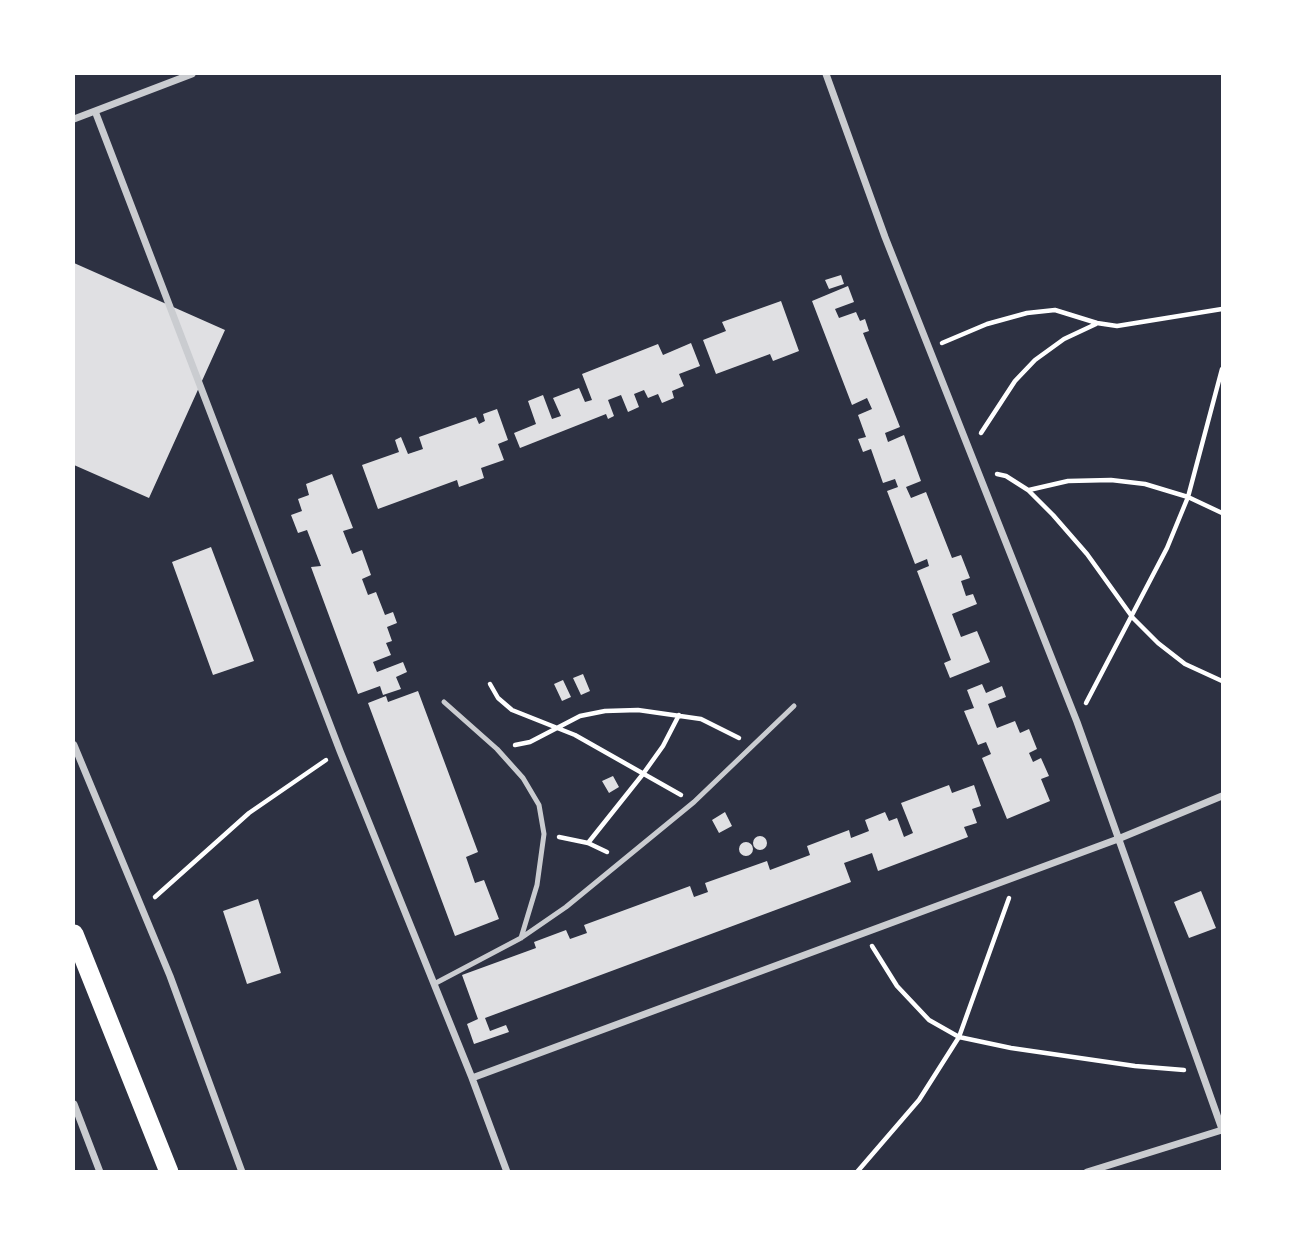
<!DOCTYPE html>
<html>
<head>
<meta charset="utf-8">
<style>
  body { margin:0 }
  #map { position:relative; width:1296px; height:1245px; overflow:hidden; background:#2d3142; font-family:"Source Sans 3",sans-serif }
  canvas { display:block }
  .frame { position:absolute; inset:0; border:75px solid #fff; pointer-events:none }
</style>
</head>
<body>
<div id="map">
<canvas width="1296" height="1245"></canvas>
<div class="frame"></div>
</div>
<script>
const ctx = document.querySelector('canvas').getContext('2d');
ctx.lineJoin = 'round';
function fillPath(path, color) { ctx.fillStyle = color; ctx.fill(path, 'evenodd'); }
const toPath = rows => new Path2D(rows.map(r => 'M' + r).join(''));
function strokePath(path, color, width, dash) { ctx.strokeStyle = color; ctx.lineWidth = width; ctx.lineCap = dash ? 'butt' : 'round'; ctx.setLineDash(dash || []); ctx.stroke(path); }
fillPath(toPath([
  [74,263,225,330,149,498,74,465],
  [841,275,844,284,829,289,825,280],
  [848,286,854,302,835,309,839,318,856,312,860,321,865,319,869,331,863,333,900,427,885,433,888,442,904,435,921,481,906,487,911,498,926,492,952,558,961,555,970,578,961,581,966,596,973,594,977,604,952,614,961,637,977,631,990,662,950,678,944,663,951,660,917,571,929,566,927,559,915,564,887,491,898,487,895,479,883,483,871,449,863,452,858,439,866,437,858,415,872,409,867,398,852,405,812,301],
  [781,301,799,351,773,361,770,354,716,374,703,340,726,331,722,322],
  [691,343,700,366,679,374,684,386,672,391,674,398,662,403,658,394,648,398,644,390,634,394,639,407,628,412,621,395,608,400,614,416,608,419,606,414,520,448,514,433,536,424,528,401,543,395,552,419,561,416,553,398,579,388,585,402,592,400,582,374,658,344,663,355],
  [497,409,508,440,498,444,504,460,481,468,484,478,459,487,457,480,378,509,362,465,399,452,395,440,401,437,408,454,423,449,419,437,476,417,479,424,485,421,483,414],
  [332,474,353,528,343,531,352,554,362,550,371,575,362,579,368,595,376,592,385,615,393,612,397,623,387,627,392,641,386,643,391,655,373,662,377,672,403,662,407,672,396,677,401,689,383,695,380,686,358,694,311,567,321,566,307,530,298,533,291,515,302,511,298,499,309,495,306,484],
  [211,547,254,661,213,675,172,562],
  [583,674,590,691,581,695,573,678],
  [563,680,571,697,562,701,554,684],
  [982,684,986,693,1002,686,1006,697,988,704,997,728,1015,721,1020,733,1029,729,1037,749,1029,753,1033,762,1041,758,1049,776,1041,779,1050,801,1007,819,982,758,991,754,986,742,978,745,964,711,974,708,967,690],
  [418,691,478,852,466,857,475,883,484,880,499,919,455,936,368,703,386,696,388,702],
  [613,776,619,787,609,793,602,781],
  [949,785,952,793,974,785,981,806,972,809,977,823,964,827,968,837,878,871,872,853,844,863,851,882,485,1018,490,1031,506,1025,509,1032,474,1044,467,1024,478,1019,462,975,536,948,534,942,566,930,570,939,587,933,584,925,690,886,694,897,708,892,705,883,767,861,770,870,810,855,807,846,849,830,851,838,869,831,865,820,885,812,889,821,897,818,904,837,913,833,901,803],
  [725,812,732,826,719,833,712,820],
  '753 843a7 7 0 1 1 14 0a7 7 0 1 1-14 0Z',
  '739 849a7 7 0 1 1 14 0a7 7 0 1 1-14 0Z',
  [1201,891,1216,928,1189,938,1174,902],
  [258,899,281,973,247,984,223,911]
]), '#e0e0e3');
strokePath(toPath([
  [942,343,987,324,1027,313,1055,310,1097,323,1117,326,1222,309],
  [981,433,1015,381,1035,360,1064,339,1096,324],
  [997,474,1006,476,1028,490,1053,515,1087,554,1133,618,1158,643,1185,664,1222,681],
  [1029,490,1068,481,1111,480,1145,484,1188,497,1222,513],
  [490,684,498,698,512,710,575,735,681,795],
  [1086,703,1167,548,1188,497,1222,369],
  [515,745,530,742,580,716,605,711,638,710,701,719,739,738],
  [559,837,588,843,607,852],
  [588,843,643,774,663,746,679,715],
  [155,897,249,813,326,760],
  [872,946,897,986,929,1020,959,1037,1011,1048,1135,1066,1184,1070],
  [857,1172,919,1100,959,1037,1009,898]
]), '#fff', 4.5);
strokePath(toPath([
  [444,702,497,749,523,778,539,805,544,834,537,885,521,938],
  [434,984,521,938,566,907,694,802,794,706]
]), '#caccd0', 5);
strokePath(toPath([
  [826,74,885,237,1077,722,1222,1129],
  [95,111,340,751,472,1078,507,1172],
  [74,119,192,74],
  [74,745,170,976,242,1172],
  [472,1078,1118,839,1222,796],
  [74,1104,100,1172],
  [1087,1172,1222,1130]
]), '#caccd0', 7);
strokePath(toPath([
  [74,934,169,1172]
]), '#fff', 19);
</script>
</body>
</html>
